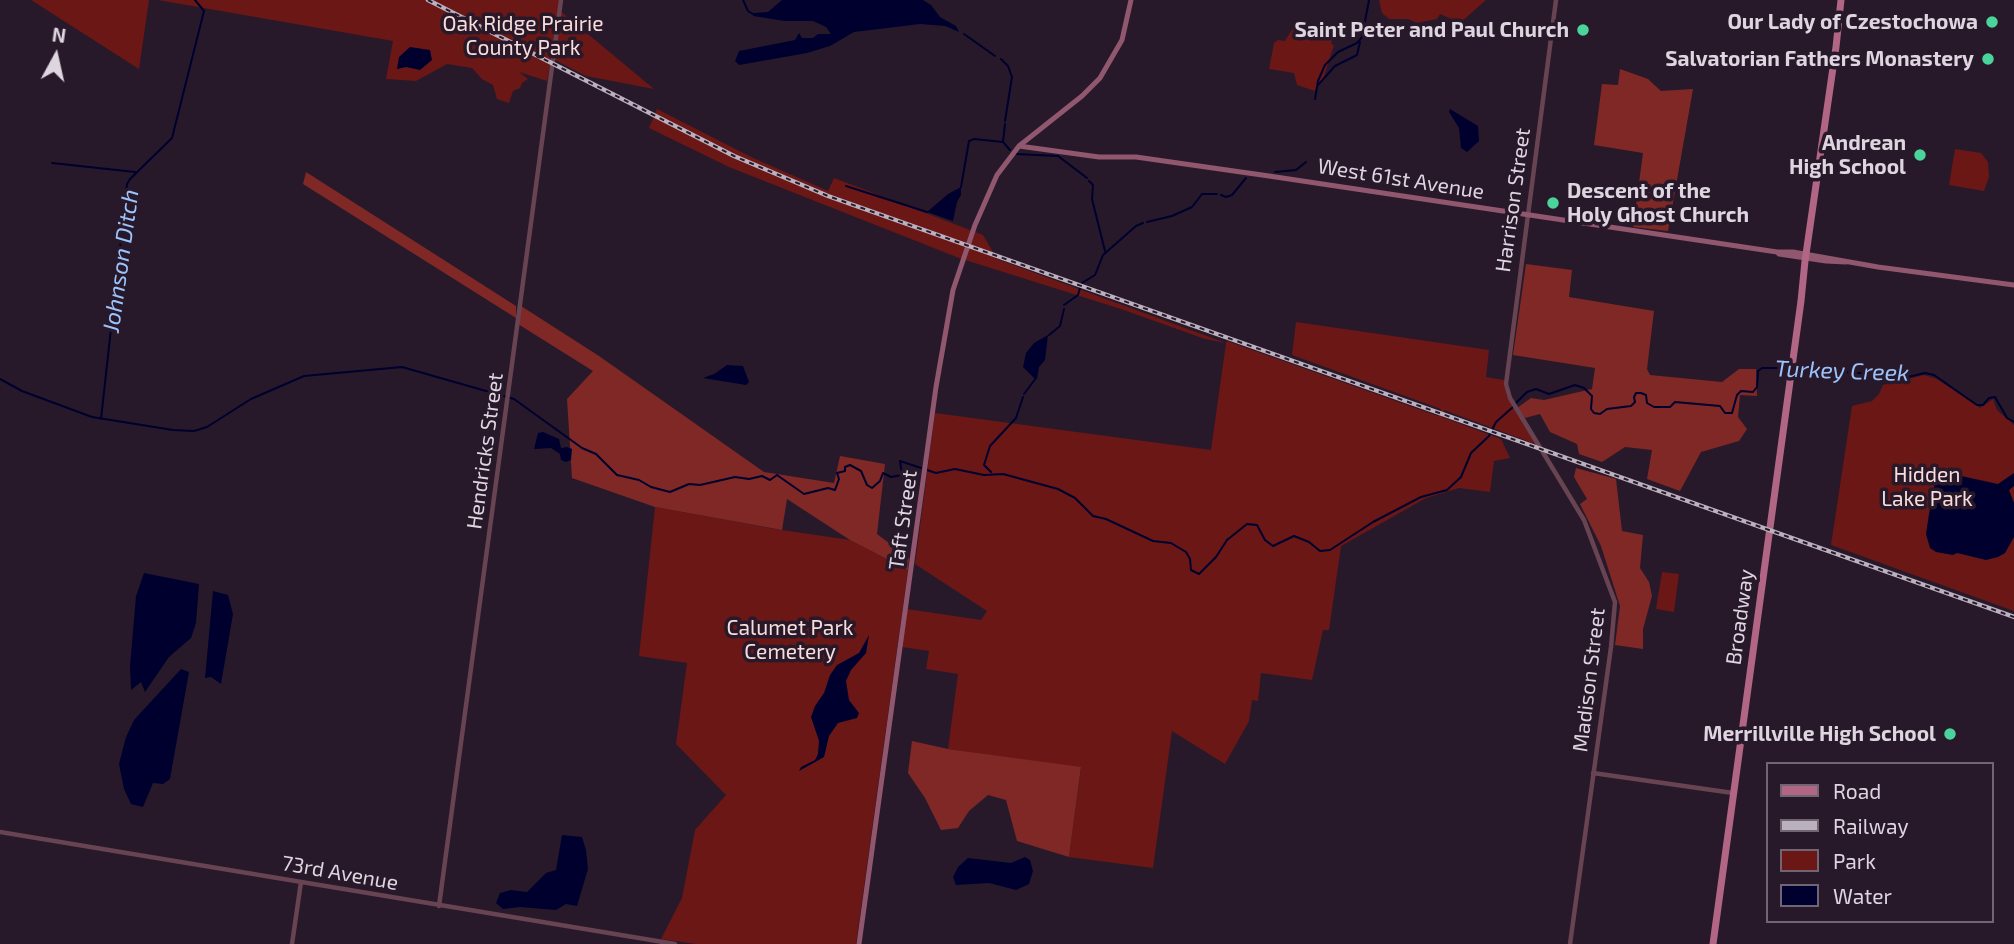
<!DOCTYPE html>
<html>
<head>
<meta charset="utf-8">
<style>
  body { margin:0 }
  #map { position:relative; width:2014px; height:944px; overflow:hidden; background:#27192a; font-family:"Exo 2",sans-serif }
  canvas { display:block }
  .legend { position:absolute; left:1766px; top:762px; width:228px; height:161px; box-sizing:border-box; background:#27192a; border:2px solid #716473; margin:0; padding:9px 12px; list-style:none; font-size:21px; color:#dfd5e1 }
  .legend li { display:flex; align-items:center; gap:14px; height:35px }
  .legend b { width:35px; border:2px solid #716473 }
  .north { position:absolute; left:21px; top:21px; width:70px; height:70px; -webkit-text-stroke:5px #27192a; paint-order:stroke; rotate:8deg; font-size:19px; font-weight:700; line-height:28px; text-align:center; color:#dfd5e1 }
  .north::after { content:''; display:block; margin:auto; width:24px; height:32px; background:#dfd5e1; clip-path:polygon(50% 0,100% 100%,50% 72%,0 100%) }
</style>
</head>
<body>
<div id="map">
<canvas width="2014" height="944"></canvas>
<ul class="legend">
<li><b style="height:9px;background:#b16685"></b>Road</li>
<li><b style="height:9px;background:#bbb0bd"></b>Railway</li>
<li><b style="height:19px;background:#6b1716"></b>Park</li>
<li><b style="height:19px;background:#00002e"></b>Water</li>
</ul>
<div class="north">N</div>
</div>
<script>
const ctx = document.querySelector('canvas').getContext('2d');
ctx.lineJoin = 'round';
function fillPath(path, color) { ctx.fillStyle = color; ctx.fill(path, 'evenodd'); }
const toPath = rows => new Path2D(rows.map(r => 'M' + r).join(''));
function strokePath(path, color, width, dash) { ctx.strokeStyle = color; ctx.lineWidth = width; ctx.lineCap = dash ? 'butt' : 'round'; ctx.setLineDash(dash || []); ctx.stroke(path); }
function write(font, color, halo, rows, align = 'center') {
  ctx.font = font + ' "Exo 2",sans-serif'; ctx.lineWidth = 7; ctx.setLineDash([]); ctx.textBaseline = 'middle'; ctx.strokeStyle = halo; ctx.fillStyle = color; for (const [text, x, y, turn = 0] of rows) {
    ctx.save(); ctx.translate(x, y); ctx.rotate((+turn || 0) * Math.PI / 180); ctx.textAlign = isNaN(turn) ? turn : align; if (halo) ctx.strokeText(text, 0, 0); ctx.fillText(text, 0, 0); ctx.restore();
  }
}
fillPath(toPath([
  [31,0,149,0,139,69],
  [158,0,560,0,559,10,654,89,586,76,551,58,547,81,519,72,528,79,522,83,520,88,513,91,509,103,497,99,493,85,482,79,472,68,447,64,416,81,386,79,393,41],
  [1379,0,1486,0,1460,23,1440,14,1437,19,1417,23,1408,19,1389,19,1382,13],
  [1307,24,1327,34,1332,41,1331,44,1334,45,1324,76,1315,91,1297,85,1294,73,1269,69,1274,43,1278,40,1285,41,1293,28],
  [657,109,751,157,828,191,834,178,983,235,997,259,1226,343,1227,341,1438,416,1441,409,1292,355,1296,322,1489,350,1486,377,1504,380,1507,396,1538,445,1444,410,1442,417,1501,439,1510,458,1494,461,1490,492,1459,488,1426,498,1341,546,1329,630,1323,630,1312,680,1261,673,1258,701,1252,700,1249,721,1225,764,1172,731,1153,868,1069,857,1081,768,948,749,958,674,926,669,929,651,902,647,907,609,981,620,987,611,915,564,935,413,1211,450,1226,343,1205,339,1121,309,959,258,729,167,649,128],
  [1955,149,1981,153,1988,162,1989,177,1984,191,1949,185],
  [1924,375,1937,379,1980,408,1993,399,1997,410,2014,425,2014,611,1831,545,1852,406,1872,401,1879,394,1883,385],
  [655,507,775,529,850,540,908,570,856,944,696,944,661,939,682,898,695,830,726,795,676,744,687,663,639,656],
  [1662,572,1679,574,1674,612,1656,609]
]), '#6b1716');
fillPath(toPath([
  [1620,69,1648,79,1661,91,1693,89,1668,231,1633,227,1643,153,1594,145,1602,84,1618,85],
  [306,172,516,306,516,318,303,184],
  [1526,264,1572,270,1569,297,1654,311,1647,369,1650,375,1722,382,1739,369,1756,369,1757,396,1740,395,1738,417,1747,429,1739,441,1701,452,1680,491,1647,479,1652,450,1625,447,1602,462,1579,454,1577,444,1550,432,1540,414,1525,418,1517,408,1531,398,1544,400,1592,389,1595,368,1513,355],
  [521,306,599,356,764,472,834,483,840,456,885,464,877,534,909,558,908,570,850,540,787,499,782,530,655,507,572,478,567,399,593,371,518,324],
  [1576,468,1616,479,1622,531,1643,535,1640,568,1649,582,1652,596,1643,629,1643,649,1615,645,1620,606,1601,546,1580,504,1587,499,1574,477],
  [912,741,948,749,1081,767,1069,857,1017,841,1006,800,988,795,969,811,958,828,941,830,925,798,908,773]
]), '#802825');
fillPath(toPath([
  [782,0,923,0,931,5,940,17,956,26,959,32,945,26,920,24,854,32,830,46,807,53,739,65,735,61,739,51,795,40,799,33,802,38,813,38,818,34,831,34,826,27,813,21,785,21,753,16,754,13,768,12],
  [410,47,430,50,432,60,420,70,406,67,397,69,399,57],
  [1450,109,1478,126,1479,141,1467,152,1461,148,1459,128,1449,112],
  [961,187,961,195,957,202,953,221,927,212,948,194],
  [1048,335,1045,360,1039,367,1037,379,1034,378,1023,367,1026,353,1034,343],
  [727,365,743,366,749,382,746,385,703,378,714,374],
  [543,432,559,439,561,448,567,447,572,449,571,460,566,462,561,460,560,454,551,448,534,449,538,433],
  [2014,473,2014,486,2009,490,2014,503,2014,537,2005,553,1998,557,1986,560,1957,553,1953,555,1936,552,1930,548,1926,534,1932,494,1937,477,1946,474,1952,474,1998,484],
  [144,573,199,584,196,623,191,638,169,657,145,692,141,682,131,690,130,666,136,596],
  [213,591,228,595,233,614,221,684,211,677,205,678],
  [869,635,866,653,851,670,846,681,849,700,859,713,857,718,838,723,829,736,824,757,799,771,801,767,815,760,818,754,819,741,811,717,815,706,824,693,830,675,837,665,859,653],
  [181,669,189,672,170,779,163,784,153,783,143,807,131,804,124,789,119,764,126,737,134,720],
  [562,835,582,837,586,850,588,869,577,906,566,904,556,910,520,907,503,909,496,903,500,893,511,890,527,892,546,873,556,870],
  [1025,857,1030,860,1033,871,1029,884,1016,890,989,883,956,885,953,877,958,867,968,858,1011,863]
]), '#00002e');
strokePath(toPath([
  [743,0,748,11,753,14],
  [964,34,995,56],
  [1001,59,1008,66,1012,77,1005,121],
  [1318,85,1335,66,1357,55,1360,42],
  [1315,99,1318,81,1325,65,1338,52,1357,43,1362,37,1369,0],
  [1005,124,1003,142,1010,150],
  [1016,154,1058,156,1087,178],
  [52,163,135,172],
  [1275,172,1296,170,1306,162],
  [1089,181,1093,185,1092,199,1105,251],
  [846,186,927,212],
  [961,187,969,141,974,139,1003,142],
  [1221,195,1226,197,1232,195,1246,178],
  [1147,222,1172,216,1192,207,1202,194,1217,194],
  [1082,283,1095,275,1103,255,1136,226,1143,223],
  [1064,305,1078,295,1080,288],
  [1049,335,1060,326,1064,309],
  [1796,368,1908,377,1925,373,1934,375,1977,405,1983,405,1989,398,1995,397,2007,418,2014,422],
  [0,379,22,391,92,417,173,430,194,431,207,427,251,399,304,376,402,367,514,399,582,448,596,454,617,475,639,480,651,487,670,492,689,484,700,485,735,477,749,479,762,476,770,480,777,475,804,494,828,488,835,490,839,479,837,473,845,471,845,467,850,465,861,471,867,485,872,488,880,481,883,473,891,477,902,475,900,461,921,468],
  [1024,394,1036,378],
  [1516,403,1527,392,1536,389,1549,394,1575,385,1584,388,1592,396,1591,409,1594,413,1600,414,1607,409,1631,406,1635,402,1634,397,1636,393,1641,393,1646,395,1647,403,1654,407,1670,407,1675,402,1720,406,1725,413,1732,413,1737,395,1741,391,1753,392,1757,387,1758,371,1762,368,1791,368],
  [101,419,127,184,130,179,172,138,204,11,195,0],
  [927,470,936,473,955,469,984,475,1003,474,1058,489,1075,498,1093,516,1106,519,1153,541,1171,543,1186,552,1190,559,1191,570,1199,574,1216,557,1227,540,1247,524,1257,525,1265,540,1273,546,1294,536,1309,542,1320,551,1330,550,1373,522,1421,497,1447,490,1461,477,1471,453,1489,436,1496,422,1513,407],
  [991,472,984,465,990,446,1016,418,1023,397]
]), '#00002e', 2);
strokePath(toPath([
  [1556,0,1506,384,1510,398,1584,520,1615,602,1611,647,1570,944],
  [1593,773,1733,793],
  [0,832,675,944],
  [439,906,561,0],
  [292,944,301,882]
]), '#684452', 4.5);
strokePath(toPath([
  [1019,146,1099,157,1136,157,1269,176,1777,252,1779,254,1826,261,1846,262],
  [1777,252,1793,252,1878,267,2014,285],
  [859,944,936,387,953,290,975,225,997,175,1019,146,1082,96,1100,78,1122,40,1131,0]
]), '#91576f', 5);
strokePath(toPath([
  [1713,944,1801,301,1805,261,1836,47,1841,0]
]), '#b16685', 7);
const rail = toPath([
  [428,0,734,156,828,196,2014,617]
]);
strokePath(rail, '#bbb0bd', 4.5);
strokePath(rail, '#27192a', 2, [5]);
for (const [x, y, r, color] of [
  [1992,22,7,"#4ad49c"],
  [1583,30,7,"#4ad49c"],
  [1988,59,7,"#4ad49c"],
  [1920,155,7,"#4ad49c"],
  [1553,203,7,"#4ad49c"],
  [1950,734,7,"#4ad49c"]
]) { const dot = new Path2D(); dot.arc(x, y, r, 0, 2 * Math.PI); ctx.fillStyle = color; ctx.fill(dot); strokePath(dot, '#27192a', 2.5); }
write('bold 21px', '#dfd5e1', '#27192a', [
  ["Our Lady of Czestochowa",1978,22],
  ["Saint Peter and Paul Church",1569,30],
  ["Salvatorian Fathers Monastery",1974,59],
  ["Andrean",1906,143],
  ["High School",1906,167],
  ["Descent of the",1567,191,"left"],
  ["Holy Ghost Church",1567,215,"left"],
  ["Merrillville High School",1936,734]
], 'right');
write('21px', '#f8ddda', '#27192a', [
  ["Oak Ridge Prairie",523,24],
  ["County Park",523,48],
  ["Hidden",1927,475],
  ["Lake Park",1927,499],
  ["Calumet Park",790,628],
  ["Cemetery",790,652]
]);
write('21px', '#dfd5e1', '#27192a', [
  ["West 61st Avenue",1401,179,9],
  ["Harrison Street",1513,200,-82],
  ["Hendricks Street",485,451,-82],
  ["Taft Street",903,520,-82],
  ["Broadway",1740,617,-82],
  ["Madison Street",1589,680,-83],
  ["73rd Avenue",340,873,10]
]);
write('italic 23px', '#9dc3fd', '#27192a', [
  ["Johnson Ditch",121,261,-82],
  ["Turkey Creek",1842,371,2]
]);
</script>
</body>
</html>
